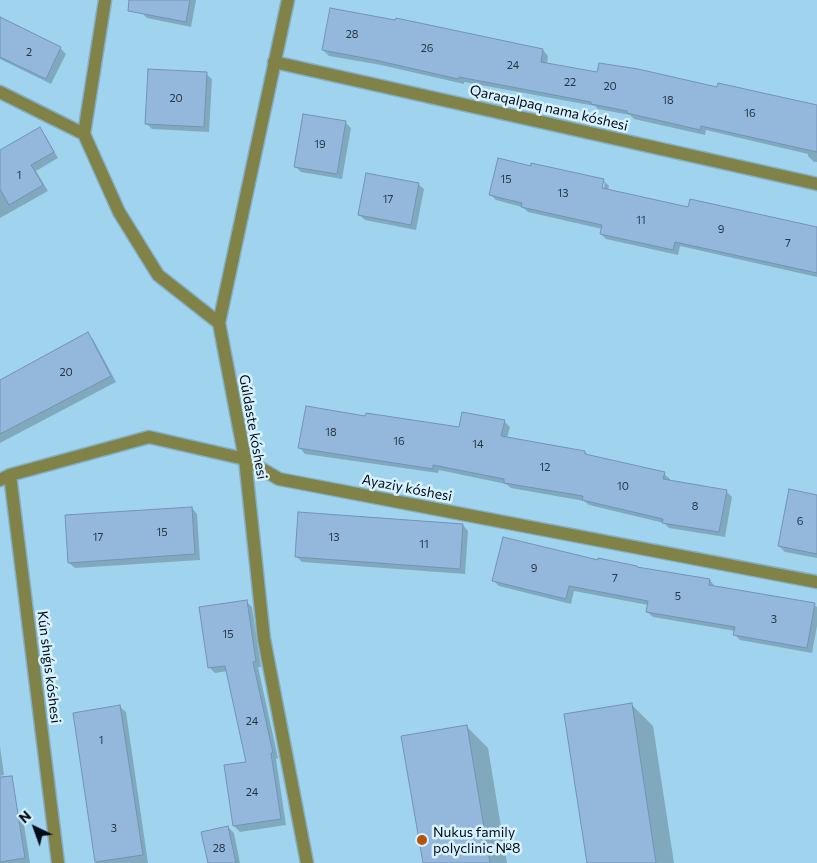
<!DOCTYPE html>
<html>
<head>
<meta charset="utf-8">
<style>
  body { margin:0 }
  #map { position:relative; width:817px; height:863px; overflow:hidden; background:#a0d4ee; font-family:Commissioner,sans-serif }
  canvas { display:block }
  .north { position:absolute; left:10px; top:803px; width:50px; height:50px; -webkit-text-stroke:4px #d7f1fe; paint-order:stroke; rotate:318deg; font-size:14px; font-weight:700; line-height:20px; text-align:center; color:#000d16 }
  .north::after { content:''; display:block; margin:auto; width:18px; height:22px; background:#000d16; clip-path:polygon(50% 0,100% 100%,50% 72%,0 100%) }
</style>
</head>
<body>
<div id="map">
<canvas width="817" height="863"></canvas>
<div class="north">N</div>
</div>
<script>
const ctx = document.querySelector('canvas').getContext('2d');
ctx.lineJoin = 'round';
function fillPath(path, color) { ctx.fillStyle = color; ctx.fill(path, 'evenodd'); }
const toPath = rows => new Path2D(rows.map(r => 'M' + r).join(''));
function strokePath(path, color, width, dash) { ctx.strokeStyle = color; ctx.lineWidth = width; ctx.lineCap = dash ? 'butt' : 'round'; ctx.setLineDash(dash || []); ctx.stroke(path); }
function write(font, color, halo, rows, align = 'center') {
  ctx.font = font + ' Commissioner,sans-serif'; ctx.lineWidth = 5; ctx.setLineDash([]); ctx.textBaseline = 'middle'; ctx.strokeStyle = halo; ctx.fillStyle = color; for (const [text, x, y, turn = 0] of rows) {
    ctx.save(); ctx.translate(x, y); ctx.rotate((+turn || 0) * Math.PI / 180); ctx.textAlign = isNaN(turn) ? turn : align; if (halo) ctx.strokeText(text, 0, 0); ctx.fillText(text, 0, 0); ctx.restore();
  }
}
fillPath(toPath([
  [144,0,196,0,191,27,147,18,141,12],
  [0,19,60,48,66,54,51,84,0,59],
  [397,19,543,50,548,56,547,64,598,73,718,89,817,107,817,162,814,162,808,156,808,154,706,130,705,135,634,119,630,115,598,109,595,106,464,82,464,84,381,65,329,56,323,50,396,22],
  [206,74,212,79,209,132,152,129,146,123],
  [345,122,351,128,342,179,301,172,295,166],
  [40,129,45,135,58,158,36,171,48,191,0,218,0,152],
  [532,167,603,180,609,186,608,190,689,209,817,228,817,277,680,246,678,255,606,239,601,234,602,229,528,212,522,207,496,200,491,195],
  [602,183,605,183,602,194],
  [418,184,424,189,416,230,365,220,359,215],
  [87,334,93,339,116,382,0,443,0,380],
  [366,417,460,428,504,421,510,427,507,438,585,452,590,457,664,474,670,479,669,481,726,491,732,497,725,537,669,528,664,523,589,505,584,501,511,488,506,484,439,470,438,473,305,454,300,448],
  [817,496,817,558,785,552,779,546],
  [192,508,197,514,200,560,75,568,69,563],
  [463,525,468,531,465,574,302,562,297,557],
  [599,562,710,580,715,587,814,605,817,607,817,626,812,653,740,640,735,635,735,631,653,617,647,612,648,605,574,591,571,604,499,586,494,581],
  [246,601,252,607,261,667,258,667,278,758,276,759,286,825,240,832,234,826,226,766,247,763,228,671,215,673,210,668],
  [631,704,653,726,674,863,588,863],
  [120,707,126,712,148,863,96,863,75,714],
  [466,726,488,748,507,863,424,863],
  [0,746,4,775,0,776],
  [17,812,23,818,30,863,0,863,0,815],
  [228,827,234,833,240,863,209,863]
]), '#0003');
const building = toPath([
  [129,0,190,0,186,22,128,11,129,0],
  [330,8,395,20,396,18,543,49,541,62,597,72,599,63,638,69,717,87,718,83,817,105,817,152,701,126,700,130,627,113,627,111,591,104,591,102,459,77,458,79,375,60,322,50,330,8],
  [0,17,61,47,46,79,0,57,0,17],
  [148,69,207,72,204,127,145,124,148,69],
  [303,114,346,121,337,174,294,167,303,114],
  [40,127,54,152,31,165,43,185,9,205,0,189,0,150,40,127],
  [498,158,531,166,531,163,604,179,602,188,688,207,690,199,817,227,817,273,675,242,673,250,600,234,602,225,521,207,522,203,489,195,498,158],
  [366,173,419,183,411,225,358,215,366,173],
  [88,332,111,376,0,434,0,380,88,332],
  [306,406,365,416,366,413,459,427,462,412,505,420,501,436,585,451,585,454,665,472,663,479,727,490,719,532,662,523,663,519,582,500,583,496,504,483,504,479,433,465,433,469,298,448,306,406],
  [789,489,817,495,817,554,778,546,789,489],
  [192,507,195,554,68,563,65,515,192,507],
  [298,512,463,524,460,569,295,557,298,512],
  [503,537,598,560,598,558,637,566,637,567,710,579,709,585,815,603,807,648,733,635,735,627,646,612,648,601,569,586,566,599,492,581,503,537],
  [247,600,256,661,253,662,273,753,271,753,281,819,233,826,224,765,246,762,225,666,208,668,199,607,247,600],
  [632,703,656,863,587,863,564,714,632,703],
  [120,705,143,855,95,862,73,713,120,705],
  [467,725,490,863,423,863,401,736,467,725],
  [12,776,25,858,0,862,0,777,12,776],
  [228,826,236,863,208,863,201,832,228,826]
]);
fillPath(building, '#94b7dc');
strokePath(building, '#7193b6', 1);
const minor = toPath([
  [288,0,219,323,245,459,264,639,307,863],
  [274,62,817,184],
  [0,92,84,134],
  [84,134,119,212,158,275,219,323],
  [84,134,105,0],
  [10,475,58,863],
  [0,480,10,475,149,437,245,459,279,479,817,582]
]);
strokePath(minor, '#83b0c7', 15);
strokePath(minor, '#808247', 12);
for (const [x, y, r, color] of [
  [422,840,6,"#b35407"]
]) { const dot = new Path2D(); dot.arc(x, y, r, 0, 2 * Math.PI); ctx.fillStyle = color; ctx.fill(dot); strokePath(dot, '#d7f1fe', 2); }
write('11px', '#253848', null, [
  ["28",352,34],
  ["26",427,48],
  ["2",29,52],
  ["24",513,65],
  ["22",570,82],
  ["20",610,86],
  ["20",176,98],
  ["18",668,100],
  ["16",750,113],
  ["19",320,144],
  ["1",19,175],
  ["15",506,179],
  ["13",563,193],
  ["17",388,199],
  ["11",641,220],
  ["9",721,229],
  ["7",788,243],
  ["20",66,372],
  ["18",331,432],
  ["16",399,441],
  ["14",478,444],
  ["12",545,467],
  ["10",623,486],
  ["8",695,506],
  ["6",800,521],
  ["15",162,532],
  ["17",98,537],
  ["13",334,537],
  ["11",424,544],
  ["9",534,568],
  ["7",615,578],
  ["5",678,596],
  ["3",774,619],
  ["15",228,634],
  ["24",252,721],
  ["1",101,740],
  ["24",252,792],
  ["3",114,828],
  ["28",219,848]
]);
write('14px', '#000d16', '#d7f1fe', [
  ["Qaraqalpaq nama kóshesi",549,108,13],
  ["Gúldaste kóshesi",253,427,80],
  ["Ayaziy kóshesi",407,488,11],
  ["Kún shıǵıs kóshesi",49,667,83]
]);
write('14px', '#000d16', '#d7f1fe', [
  ["Nukus family",433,832],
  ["polyclinic №8",433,848]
], 'left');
</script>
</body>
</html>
